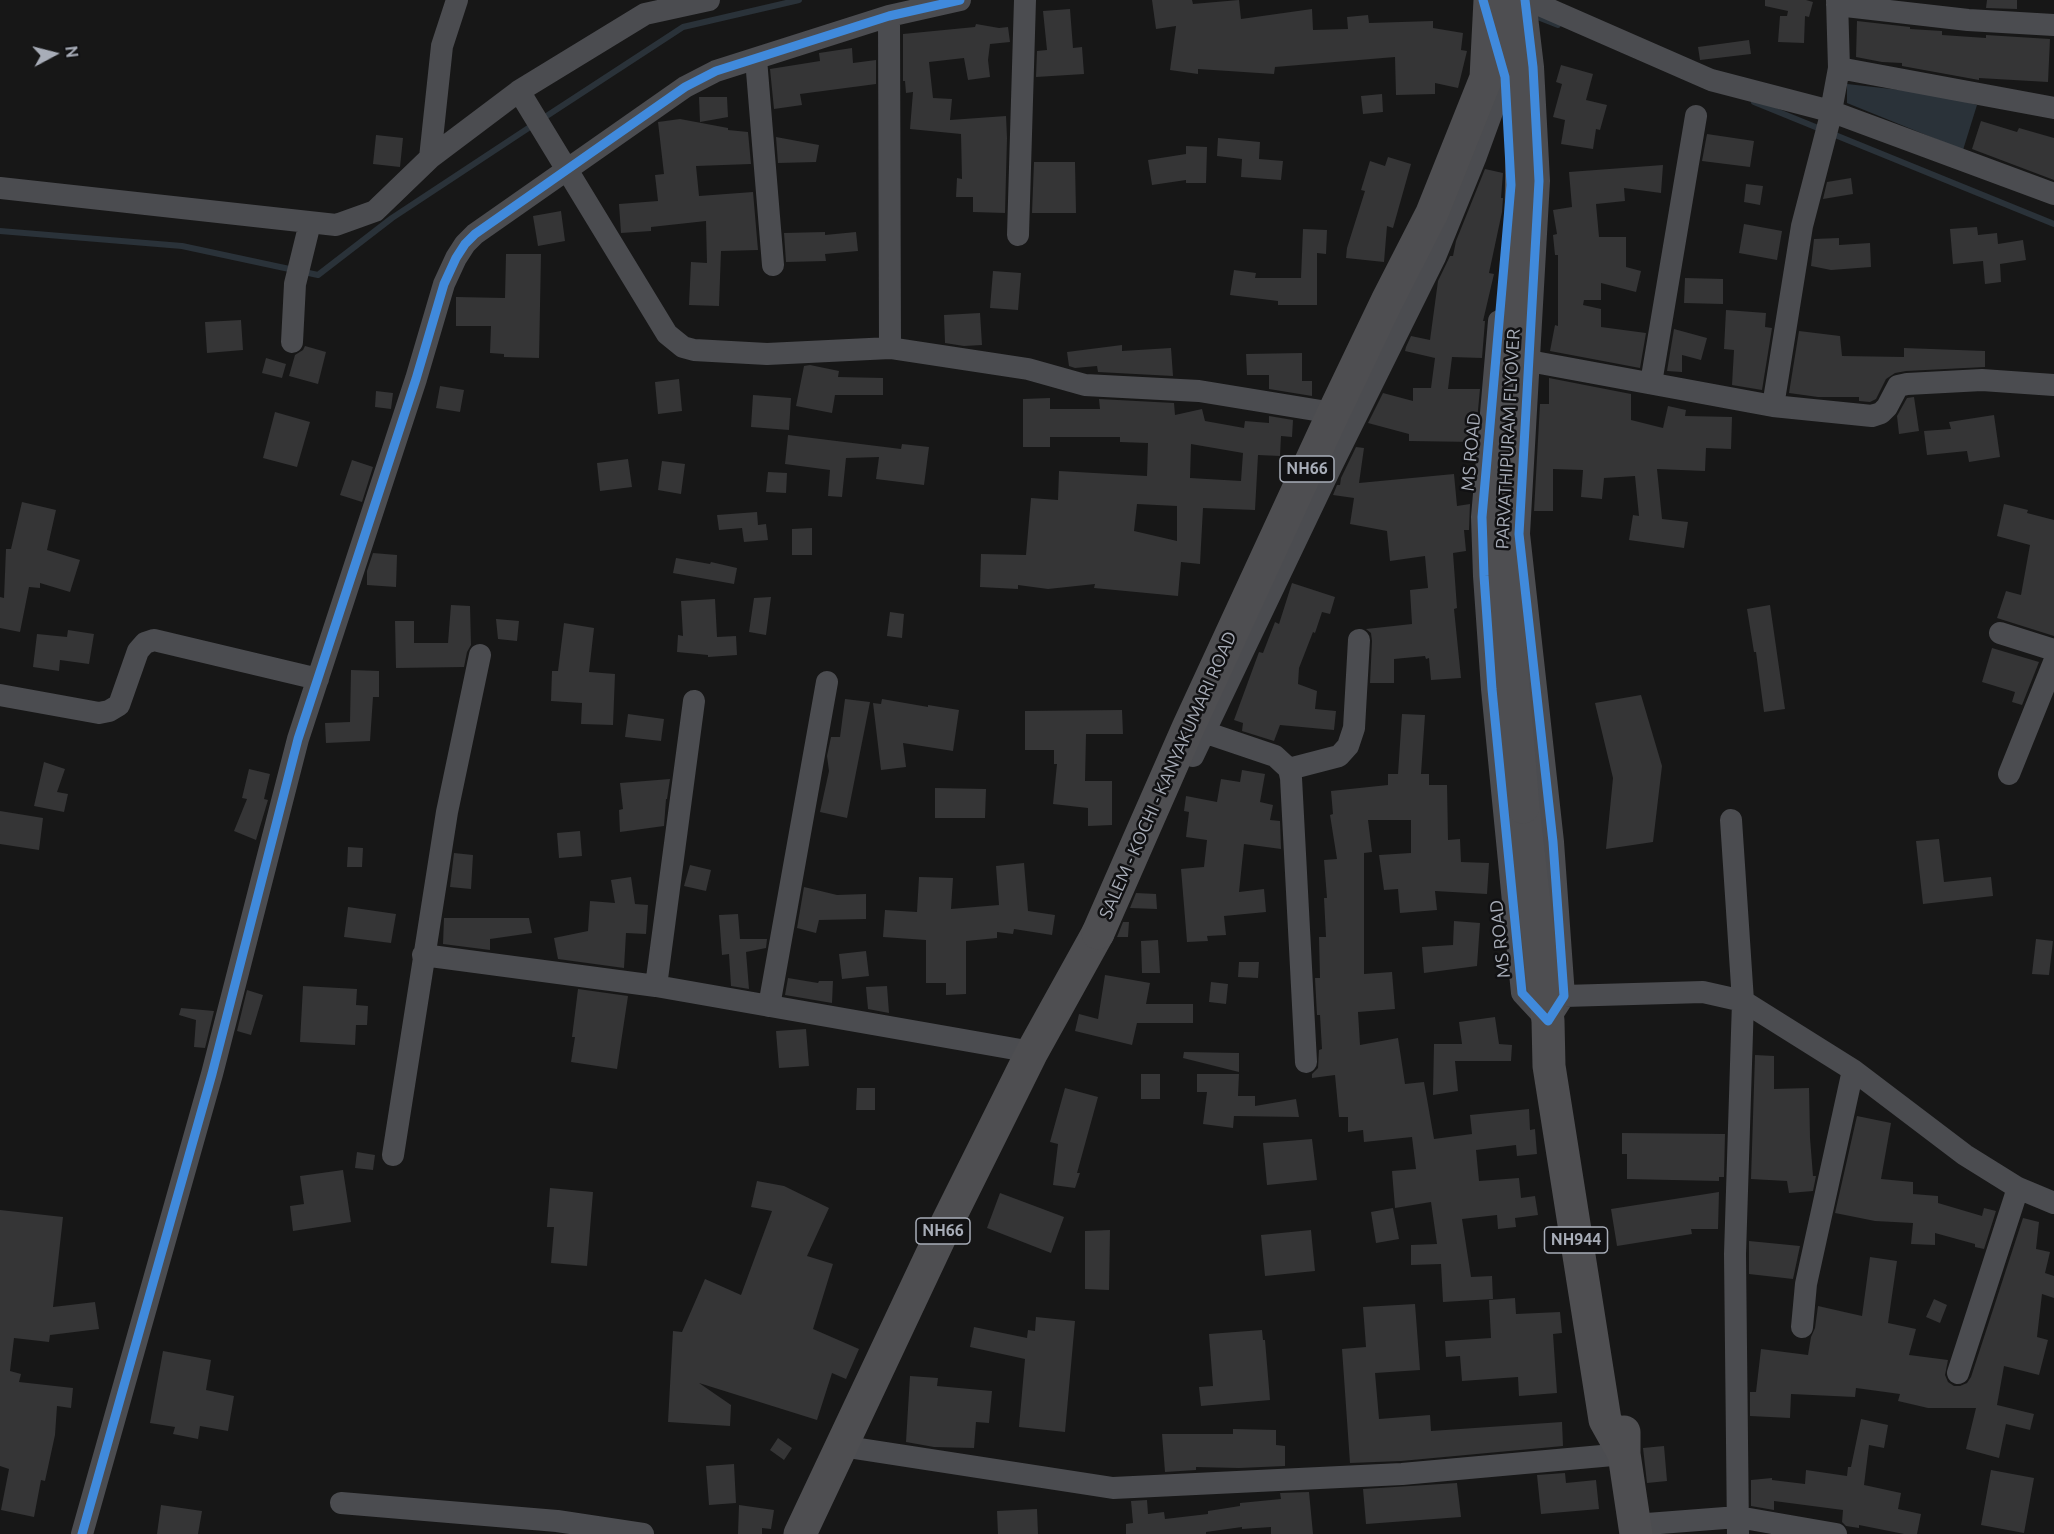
<!DOCTYPE html>
<html>
<head>
<meta charset="utf-8">
<style>
  body { margin:0 }
  #map { position:relative; width:2054px; height:1534px; overflow:hidden; background:#171717; font-family:Ubuntu,sans-serif }
  canvas { display:block }
  .north { position:absolute; left:24px; top:24px; width:60px; height:60px; -webkit-text-stroke:4px #111113; paint-order:stroke; rotate:83deg; font-size:16px; font-weight:700; line-height:24px; text-align:center; color:#a8adb8 }
  .north::after { content:''; display:block; margin:auto; width:21px; height:27px; background:#a8adb8; clip-path:polygon(50% 0,100% 100%,50% 72%,0 100%) }
</style>
</head>
<body>
<div id="map">
<canvas width="2054" height="1534"></canvas>
<div class="north">N</div>
</div>
<script>
const ctx = document.querySelector('canvas').getContext('2d');
ctx.lineJoin = 'round';
function fillPath(path, color) { ctx.fillStyle = color; ctx.fill(path, 'evenodd'); }
const toPath = rows => new Path2D(rows.map(r => 'M' + r).join(''));
function strokePath(path, color, width, dash) { ctx.strokeStyle = color; ctx.lineWidth = width; ctx.lineCap = dash ? 'butt' : 'round'; ctx.setLineDash(dash || []); ctx.stroke(path); }
function write(font, color, halo, rows, align = 'center') {
  ctx.font = font + ' Ubuntu,sans-serif'; ctx.lineWidth = 5; ctx.setLineDash([]); ctx.textBaseline = 'middle'; ctx.strokeStyle = halo; ctx.fillStyle = color; for (const [text, x, y, turn = 0] of rows) {
    ctx.save(); ctx.translate(x, y); ctx.rotate((+turn || 0) * Math.PI / 180); ctx.textAlign = isNaN(turn) ? turn : align; if (halo) ctx.strokeText(text, 0, 0); ctx.fillText(text, 0, 0); ctx.restore();
  }
}
fillPath(toPath([
  [1847,84,1936,94,1977,105,1963,150,1847,103]
]), '#2a3239');
strokePath(toPath([
  [1535,16,1558,25],
  [1754,102,2054,224],
  [542,119,683,27,799,0],
  [0,231,182,246,294,270],
  [304,272,318,275,392,218,533,125]
]), '#2a3239', 6);
fillPath(toPath([
  [1152,0,1192,0,1193,4,1239,0,1241,19,1312,9,1313,30,1348,29,1347,17,1368,15,1369,23,1433,21,1433,28,1463,33,1461,50,1467,51,1458,88,1435,83,1435,94,1396,95,1395,57,1275,67,1274,74,1198,69,1198,74,1170,70,1176,26,1156,29],
  [1765,0,1806,0,1813,2,1809,17,1805,16,1804,43,1778,42,1780,16,1787,16,1788,11,1765,6],
  [1987,0,2017,0,2017,9,1986,8],
  [1070,9,1073,48,1082,47,1084,74,1036,77,1037,51,1047,50,1043,11],
  [1857,21,1910,27,1910,29,1942,31,1942,35,1986,38,1986,35,2050,39,2048,82,1979,78,1979,80,1902,66,1902,63,1882,62,1856,57],
  [976,24,999,28,1008,27,1010,42,990,44,988,60,990,77,968,80,964,58,929,62,933,98,952,99,950,120,1006,116,1007,138,1005,213,973,212,973,197,956,197,957,178,962,179,961,134,910,129,913,92,906,93,905,81,903,81,903,34,975,27],
  [1749,40,1751,54,1700,60,1698,47],
  [852,48,853,63,876,60,876,84,800,94,802,105,774,109,770,69,820,61,819,53],
  [1561,65,1593,74,1586,100,1607,105,1600,130,1596,129,1593,149,1561,144,1565,120,1553,117,1562,84,1556,82],
  [1382,94,1383,112,1363,114,1361,96],
  [699,97,727,97,728,117,700,122],
  [680,119,728,128,728,130,748,132,751,164,696,166,699,196,753,192,758,250,721,251,719,306,689,305,691,262,707,263,706,221,651,227,651,231,621,233,619,204,658,201,655,175,664,174,658,122],
  [1981,121,2017,132,2019,128,2054,138,2054,180,1972,149],
  [1707,134,1754,141,1750,167,1702,161],
  [376,135,403,138,400,167,373,164],
  [776,137,819,145,816,162,778,163],
  [1218,138,1260,142,1259,159,1283,161,1281,180,1241,177,1242,159,1217,156],
  [1186,146,1207,147,1206,183,1186,183,1186,180,1152,185,1148,160,1186,154],
  [1388,157,1411,164,1393,228,1387,226,1384,262,1346,258,1347,248,1365,191,1361,190,1370,161,1385,166],
  [1034,162,1075,162,1076,213,1032,213],
  [1663,165,1661,193,1624,188,1625,201,1596,204,1599,237,1626,237,1626,267,1641,271,1636,292,1601,283,1601,300,1584,300,1583,305,1601,309,1601,327,1646,333,1640,368,1550,351,1555,325,1558,326,1558,255,1555,255,1553,235,1557,234,1553,210,1572,207,1569,172],
  [1485,169,1503,173,1501,198,1503,198,1502,212,1489,273,1494,274,1483,321,1485,321,1482,358,1452,357,1448,389,1480,389,1475,442,1409,441,1409,434,1368,423,1383,393,1413,401,1413,388,1431,388,1435,358,1405,351,1406,347,1411,336,1430,340,1438,281,1450,256,1453,256,1456,241],
  [1851,178,1853,194,1823,199,1827,182],
  [1746,184,1763,186,1760,205,1744,202],
  [561,211,565,241,538,246,533,216],
  [1744,224,1782,231,1777,260,1739,253],
  [1977,227,1978,235,1997,233,1998,244,2023,240,2026,260,2000,264,2001,282,1985,284,1983,261,1953,264,1950,229],
  [1303,229,1327,230,1326,254,1317,253,1317,305,1278,305,1278,301,1230,295,1234,270,1256,273,1255,278,1301,278],
  [825,232,825,235,856,232,858,251,825,254,826,261,786,262,784,233],
  [1839,238,1839,245,1870,243,1871,267,1831,270,1811,266,1814,239],
  [506,254,541,254,539,358,504,357,504,354,490,353,491,326,456,326,456,297,505,298],
  [993,271,1021,273,1018,310,990,308],
  [1685,278,1723,279,1723,304,1684,303],
  [1726,310,1766,313,1765,327,1772,328,1762,390,1732,385,1734,350,1724,349],
  [980,313,982,345,964,346,945,343,944,315],
  [241,320,243,350,207,353,205,322],
  [1674,329,1707,338,1701,360,1682,355,1682,372,1667,371],
  [1799,331,1840,336,1842,356,1904,357,1904,348,1985,351,1985,367,1906,371,1895,373,1886,379,1876,399,1870,402,1859,401,1859,397,1818,397,1789,393],
  [1122,345,1122,351,1171,348,1173,376,1098,372,1097,366,1075,368,1069,366,1067,352],
  [305,346,326,352,318,384,289,376,295,355,303,350],
  [1302,353,1302,381,1312,381,1312,396,1269,389,1269,375,1247,375,1246,354],
  [266,358,286,364,282,378,262,373],
  [810,365,839,371,838,377,883,378,883,395,835,395,832,413,796,406,804,366],
  [1549,378,1631,394,1631,420,1663,428,1668,406,1686,410,1685,416,1732,417,1731,449,1706,448,1705,471,1657,469,1662,519,1688,522,1684,548,1629,540,1633,515,1639,516,1635,476,1604,478,1602,499,1581,497,1583,470,1553,469,1553,511,1534,511,1540,404,1549,404],
  [679,379,682,411,658,414,655,382],
  [440,386,464,390,460,412,436,408],
  [376,391,393,393,391,409,375,407],
  [753,395,791,398,789,430,751,427],
  [1914,397,1919,431,1899,434,1897,416,1907,398],
  [1050,398,1050,409,1100,409,1099,399,1174,403,1175,415,1202,409,1205,421,1244,428,1245,421,1269,423,1269,416,1293,420,1292,437,1281,436,1280,456,1258,455,1255,510,1203,508,1200,564,1181,562,1178,596,1094,588,1095,584,1048,589,1018,585,1018,589,980,587,981,554,1026,555,1031,498,1058,500,1059,471,1147,476,1148,443,1120,442,1120,437,1050,437,1050,447,1023,447,1023,399],
  [1191,444,1243,453,1241,481,1190,478],
  [1137,504,1177,506,1177,541,1134,531],
  [275,412,310,422,297,467,263,458],
  [1994,415,2000,457,1969,462,1967,451,1927,455,1924,431,1951,429,1949,422],
  [788,435,901,449,902,444,929,447,924,485,876,479,879,457,846,458,842,497,828,496,830,470,785,464],
  [1356,447,1364,448,1359,483,1454,474,1457,506,1470,504,1469,530,1464,530,1466,551,1453,553,1457,608,1454,609,1461,678,1431,680,1429,658,1426,659,1425,656,1394,659,1394,683,1370,683,1372,641,1371,633,1366,629,1412,624,1410,590,1428,588,1425,556,1390,561,1387,531,1350,524,1354,498,1333,495,1337,485,1340,485,1341,478],
  [628,459,632,487,600,491,597,463],
  [352,460,373,467,362,502,340,495],
  [662,461,685,464,681,494,658,490],
  [768,472,787,473,786,493,766,492],
  [22,502,56,510,47,550,80,560,70,592,40,583,40,588,29,587,20,632,0,628,0,597,4,598,6,549,11,549],
  [2004,504,2028,510,2027,513,2054,520,2054,636,1997,618,2006,591,2021,595,2030,545,1997,536],
  [757,512,758,525,766,524,768,540,744,542,742,528,719,530,717,515],
  [812,528,812,555,792,555,792,529],
  [373,553,397,555,396,587,367,585,367,571],
  [676,558,710,564,711,562,737,568,734,584,673,573],
  [1292,583,1335,597,1330,614,1322,612,1315,633,1313,632,1299,668,1298,684,1317,691,1315,709,1336,711,1334,730,1280,725,1274,741,1242,731,1243,723,1234,720,1259,652,1263,653,1275,622,1279,624],
  [771,597,766,635,749,632,754,598],
  [715,599,717,637,736,636,737,655,708,657,708,655,677,652,678,635,683,636,681,601],
  [451,605,470,606,471,645,467,652,464,667,396,668,395,621,414,621,414,643,448,643],
  [1770,605,1785,709,1764,712,1756,652,1754,652,1747,609],
  [890,612,904,614,902,638,887,636],
  [496,619,519,621,517,641,498,639],
  [564,623,594,628,589,672,615,674,613,725,581,724,582,703,551,701,552,671,558,671],
  [68,630,94,634,89,664,60,660,59,671,33,667,37,634,67,637],
  [1992,648,2039,662,2022,705,2012,702,2015,692,1982,682],
  [351,670,379,671,379,697,373,697,370,741,326,743,325,723,350,722],
  [1641,695,1662,766,1653,842,1606,849,1613,778,1595,703],
  [845,699,870,702,847,818,820,812,829,771,827,756,831,737,840,737],
  [882,699,928,707,928,705,959,710,953,751,903,743,906,767,881,770,873,703,881,704],
  [1122,710,1123,734,1086,734,1085,781,1112,781,1112,825,1088,826,1088,808,1053,804,1057,764,1054,764,1054,750,1025,750,1025,711],
  [628,714,664,719,661,741,625,737],
  [1402,714,1425,715,1421,774,1429,774,1429,785,1447,785,1448,840,1460,839,1461,862,1489,863,1487,894,1435,891,1437,910,1400,913,1398,889,1384,890,1379,855,1411,853,1411,820,1368,820,1372,852,1364,853,1364,974,1392,972,1395,1009,1358,1012,1360,1045,1398,1038,1405,1084,1424,1082,1434,1139,1472,1134,1470,1115,1529,1109,1530,1130,1535,1129,1537,1154,1517,1156,1516,1145,1476,1150,1479,1181,1519,1178,1521,1198,1535,1196,1538,1215,1515,1218,1516,1227,1498,1229,1497,1215,1462,1219,1471,1277,1492,1276,1493,1299,1443,1302,1441,1264,1411,1265,1411,1245,1437,1244,1431,1202,1395,1208,1392,1171,1416,1169,1412,1137,1364,1142,1363,1130,1348,1132,1348,1117,1339,1117,1335,1075,1312,1078,1312,1074,1318,1068,1319,1050,1322,1049,1320,1015,1317,1015,1315,978,1320,978,1319,937,1326,937,1324,898,1327,898,1324,860,1337,859,1330,815,1333,814,1331,791,1388,785,1388,774,1398,774],
  [44,762,65,769,57,792,68,794,64,812,34,806],
  [249,769,270,774,264,799,268,800,256,840,234,831,247,799,242,798],
  [1242,770,1265,774,1260,802,1273,805,1270,820,1280,821,1281,849,1244,844,1239,892,1264,889,1266,912,1224,916,1226,935,1207,936,1208,941,1187,942,1181,869,1204,867,1207,840,1186,837,1189,812,1184,811,1186,796,1217,802,1221,779,1240,782],
  [670,779,667,799,666,799,664,826,620,832,619,810,623,809,620,783],
  [935,788,986,789,985,818,935,818],
  [0,811,43,818,39,850,0,844],
  [580,831,582,856,559,858,557,833],
  [1939,839,1944,882,1991,877,1993,896,1923,904,1916,841],
  [348,847,363,848,362,867,347,867],
  [454,853,473,855,471,889,450,887],
  [1024,863,1028,911,1055,915,1052,935,1014,929,1013,934,997,932,997,938,966,941,966,994,946,995,946,983,926,983,926,940,883,937,885,910,917,912,919,877,953,878,951,909,999,905,996,866],
  [690,865,711,870,706,891,684,886],
  [631,877,635,904,648,905,646,934,626,933,624,968,558,959,554,938,588,931,590,901,615,903,611,880],
  [804,887,837,895,866,894,866,919,819,920,816,933,797,928],
  [1136,893,1156,894,1157,909,1130,908],
  [348,907,396,914,391,943,344,937],
  [738,914,740,939,767,939,766,948,746,952,749,989,731,986,729,954,722,955,719,915],
  [444,918,529,918,532,933,490,939,490,950,443,944],
  [1454,921,1480,923,1477,966,1424,973,1422,947,1453,945],
  [1123,922,1129,922,1128,937,1117,937],
  [2036,939,2053,941,2049,975,2032,974],
  [1158,940,1160,973,1142,973,1141,941],
  [866,951,869,976,842,979,839,954],
  [1239,962,1259,962,1258,978,1238,977],
  [1105,975,1150,983,1146,1004,1193,1004,1193,1023,1137,1023,1132,1045,1075,1031,1079,1014,1098,1019],
  [788,978,818,983,819,981,833,981,832,1003,785,995],
  [1211,982,1228,984,1226,1004,1209,1002],
  [303,986,357,989,356,1005,368,1006,367,1025,356,1025,355,1045,300,1042],
  [887,986,889,1013,868,1009,866,987],
  [578,989,628,996,617,1069,571,1062,575,1037,572,1037],
  [247,990,263,995,251,1035,237,1031],
  [181,1008,214,1011,205,1048,194,1047,196,1020,179,1015],
  [1495,1017,1499,1044,1512,1045,1511,1061,1455,1061,1458,1091,1433,1095,1434,1044,1462,1044,1459,1022],
  [806,1029,809,1066,779,1068,776,1031],
  [1184,1052,1239,1053,1239,1072,1183,1058],
  [1755,1055,1774,1056,1774,1089,1809,1088,1810,1138,1813,1176,1816,1176,1813,1191,1789,1193,1787,1181,1751,1179],
  [1141,1074,1160,1074,1160,1099,1141,1099],
  [1197,1074,1239,1074,1238,1096,1255,1096,1255,1106,1296,1099,1299,1117,1234,1116,1233,1128,1203,1124,1207,1092,1197,1092],
  [857,1088,875,1088,875,1110,856,1110],
  [1065,1088,1098,1097,1077,1173,1080,1173,1075,1188,1053,1185,1058,1144,1050,1142],
  [1857,1116,1891,1123,1881,1179,1913,1182,1913,1194,1938,1196,1938,1203,1982,1216,1984,1208,1996,1211,1984,1249,1975,1247,1975,1244,1935,1233,1935,1245,1911,1244,1913,1223,1875,1221,1835,1213],
  [1622,1133,1725,1134,1724,1177,1719,1177,1719,1181,1627,1179,1627,1154,1622,1154],
  [1312,1139,1317,1180,1267,1185,1263,1143],
  [357,1152,375,1155,373,1170,355,1168],
  [343,1170,351,1222,293,1231,290,1206,304,1204,300,1176],
  [757,1181,784,1186,829,1208,807,1256,833,1264,813,1329,859,1349,846,1379,832,1373,817,1420,699,1383,731,1405,730,1426,668,1422,673,1331,682,1332,705,1279,741,1295,772,1211,751,1207],
  [550,1188,593,1192,587,1266,551,1263,554,1227,547,1227],
  [1719,1192,1718,1229,1691,1229,1692,1234,1617,1246,1611,1209],
  [1000,1193,1064,1217,1051,1253,987,1228],
  [1393,1208,1399,1239,1376,1243,1371,1212],
  [0,1210,63,1217,53,1307,95,1302,99,1329,50,1335,49,1342,14,1338,10,1371,21,1374,19,1382,73,1388,71,1408,57,1406,55,1435,45,1481,41,1480,34,1517,1,1510,9,1469,0,1466],
  [2023,1218,2039,1222,2036,1249,2050,1252,2045,1273,2054,1276,2054,1298,2042,1294,2037,1337,2048,1340,2039,1375,2004,1366,1997,1405,2034,1414,2030,1430,2006,1424,1999,1458,1966,1449,1976,1408,1928,1408,1898,1401,1900,1394,1856,1388,1855,1397,1791,1394,1790,1418,1750,1416,1750,1392,1756,1392,1761,1349,1808,1355,1811,1337,1815,1328,1818,1306,1862,1316,1870,1257,1897,1261,1888,1323,1916,1329,1909,1355,1948,1360,1945,1375,1948,1382,1954,1386,1960,1386,1967,1383,1971,1377],
  [1110,1230,1109,1290,1085,1289,1085,1231],
  [1311,1230,1315,1271,1265,1276,1261,1235],
  [1749,1241,1800,1246,1793,1279,1749,1274],
  [1515,1298,1516,1314,1560,1312,1562,1333,1553,1334,1557,1393,1519,1396,1518,1377,1462,1381,1460,1356,1446,1357,1445,1341,1491,1338,1489,1300],
  [1934,1299,1947,1305,1940,1323,1926,1317],
  [1415,1304,1420,1370,1375,1373,1379,1419,1430,1415,1431,1431,1562,1422,1563,1446,1401,1461,1350,1463,1342,1349,1366,1347,1363,1307],
  [1036,1317,1075,1321,1065,1432,1019,1427,1025,1359,970,1347,974,1327,1027,1338,1028,1330,1035,1331],
  [1262,1330,1263,1340,1265,1340,1270,1400,1201,1406,1199,1387,1213,1386,1209,1334],
  [163,1351,211,1360,206,1390,234,1396,228,1431,200,1426,198,1439,173,1434,175,1427,150,1423],
  [910,1376,938,1378,937,1386,992,1391,989,1423,976,1422,974,1448,934,1447,906,1442],
  [1861,1419,1888,1425,1884,1448,1869,1445,1864,1485,1901,1493,1898,1509,1921,1514,1917,1534,1904,1534,1859,1525,1859,1528,1846,1526,1842,1522,1843,1510,1774,1501,1774,1510,1751,1506,1751,1480,1772,1478,1772,1480,1805,1484,1806,1470,1847,1476,1848,1467,1851,1467],
  [1233,1429,1276,1430,1276,1445,1285,1446,1285,1466,1239,1468,1196,1467,1196,1470,1165,1472,1162,1434,1233,1434],
  [778,1438,792,1448,784,1460,770,1450],
  [1664,1446,1667,1481,1647,1483,1643,1448],
  [734,1464,736,1503,709,1505,706,1466],
  [1991,1470,2034,1478,2024,1533,1981,1525],
  [1565,1473,1566,1483,1596,1480,1599,1509,1541,1514,1537,1475],
  [1457,1483,1461,1517,1366,1524,1363,1489],
  [1309,1492,1313,1534,1271,1534,1271,1527,1242,1529,1242,1527,1206,1532,1206,1534,1126,1534,1126,1524,1133,1523,1131,1501,1147,1500,1148,1514,1164,1512,1165,1519,1208,1514,1208,1511,1240,1506,1240,1503,1281,1499,1280,1493],
  [161,1505,202,1511,198,1534,157,1534],
  [739,1505,774,1510,771,1529,762,1528,762,1534,738,1534],
  [1037,1509,1038,1534,998,1534,997,1511]
]), '#353536');
strokePath(toPath([
  [1528,0,1711,80,1830,111,2054,194],
  [1837,5,1968,20,2054,25],
  [889,16,890,348],
  [756,59,773,265],
  [1839,68,2054,108],
  [519,91,667,334,683,347,694,350,767,354,890,348,1028,369,1085,385,1199,391,1321,411],
  [430,158,442,46,457,0],
  [0,188,336,225,375,211,430,158,519,91,645,14,709,0],
  [1018,235,1025,0],
  [1499,321,1482,517,1484,576,1492,689,1522,993,1548,1021,1564,996,1553,842,1519,534,1539,181,1533,67,1525,0],
  [292,342,295,284,310,223],
  [1529,361,1773,406,1872,416,1881,413,1887,407,1898,386,1907,384,1982,380,2054,385],
  [1651,383,1696,116],
  [1773,406,1802,226,1829,122,1839,68,1837,0],
  [2000,633,2054,650],
  [0,695,99,713,109,711,119,705,138,651,145,643,154,640,318,679],
  [1204,732,1275,756,1289,769,1291,778,1306,1062],
  [1193,756,1332,465,1435,257,1476,156,1511,60],
  [1289,769,1339,756,1348,746,1354,728,1359,640],
  [2009,774,2054,662],
  [1731,820,1743,1001,1735,1254,1738,1534],
  [423,955,656,986,1032,1052],
  [656,986,694,701],
  [1564,996,1703,992,1743,1001,1853,1070,1965,1155,2018,1188,2054,1203],
  [769,1006,827,682],
  [393,1155,447,812,480,655],
  [1802,1327,1806,1284,1853,1070],
  [1958,1373,2018,1188],
  [841,1446,1113,1488,1402,1474,1624,1454],
  [341,1503,557,1521,643,1534],
  [1634,1525,1738,1517,1836,1534],
  [82,1534,212,1074,298,739,416,379,444,284,456,258,465,244,475,234,685,87,716,71,889,16,960,0]
]), '#4b4c50', 22);
strokePath(toPath([
  [1523,807,1548,1021,1549,1066,1605,1420,1624,1454],
  [1624,1432,1624,1454,1636,1534],
  [800,1534,940,1237,1032,1052,1098,933]
]), '#4e4e51', 33);
strokePath(toPath([
  [1504,2,1516,72,1522,144,1521,219,1501,541,1523,807],
  [1098,933,1188,728,1332,416,1387,301,1432,213,1486,78,1490,0]
]), '#4e4e51', 33);
strokePath(toPath([
  [1483,0,1505,77,1511,185,1482,517,1484,576,1492,689,1522,993,1548,1021,1564,996,1553,842,1519,534,1539,181,1533,67,1525,0],
  [82,1534,212,1074,298,739,416,379,444,284,456,258,465,244,475,234,685,87,716,71,889,16,960,0]
]), '#408adc', 9);
for (const [x, y, w] of [
  [1307,469,54],
  [943,1231,54],
  [1576,1240,63]
]) { const box = new Path2D(); box.roundRect(x - w / 2, y - 13, w, 26, 4.5); ctx.fillStyle = '#111113'; ctx.fill(box); strokePath(box, '#a8adb8', 1.5); }
write('bold 16px', '#a8adb8', null, [
  ["NH66",1307,469],
  ["NH66",943,1231],
  ["NH944",1576,1240]
]);
write('18px', '#a8adb8', '#111113', [
  ["PARVATHIPURAM FLYOVER",1508,439,-87],
  ["MS ROAD",1471,452,-85],
  ["SALEM - KOCHI - KANYAKUMARI ROAD",1168,775,-66],
  ["MS ROAD",1500,939,-96]
]);
</script>
</body>
</html>
